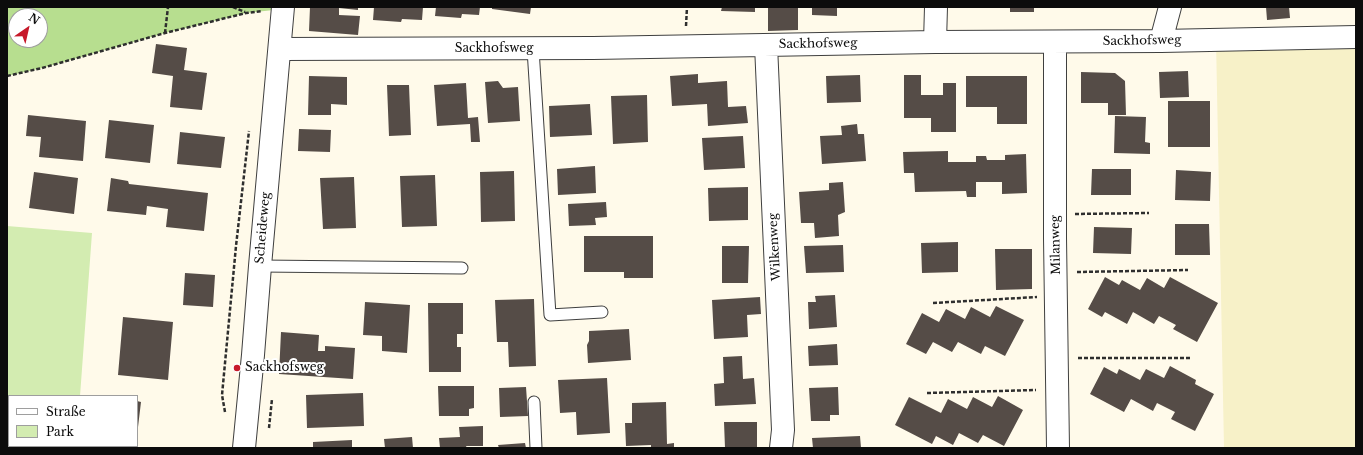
<!DOCTYPE html>
<html>
<head>
<meta charset="utf-8">
<style>
  body { margin:0 }
  #map { position:relative; width:1363px; height:455px; overflow:hidden; background:#fffaea; font-family:"Libre Baskerville",serif }
  canvas { display:block }
  .frame { position:absolute; inset:0; border:8px solid #0c0c0c; pointer-events:none }
  .legend { position:absolute; left:8px; top:395px; width:130px; height:52px; box-sizing:border-box; background:#fff; border:1px solid #9e9e9e; margin:0; padding:5px 7px; list-style:none; font-size:12px; color:#0c0c0c }
  .legend li { display:flex; align-items:center; gap:8px; height:20px }
  .legend b { width:20px; border:1px solid #9e9e9e }
  .north { position:absolute; left:8px; top:8px; width:40px; height:40px; box-sizing:border-box; background:#fff; border:1px solid #9e9e9e; border-radius:50%; rotate:34deg; font-size:11px; font-weight:700; line-height:16px; text-align:center; color:#0c0c0c }
  .north::after { content:''; display:block; margin:auto; width:14px; height:18px; background:#c7192a; clip-path:polygon(50% 0,100% 100%,50% 72%,0 100%) }
</style>
</head>
<body>
<div id="map">
<canvas width="1363" height="455"></canvas>
<div class="frame"></div>
<ul class="legend">
<li><b style="height:5px;background:#fff"></b>Straße</li>
<li><b style="height:11px;background:#d3ecb1"></b>Park</li>
</ul>
<div class="north">N</div>
</div>
<script>
const ctx = document.querySelector('canvas').getContext('2d');
ctx.lineJoin = 'round';
function fillPath(path, color) { ctx.fillStyle = color; ctx.fill(path, 'evenodd'); }
const toPath = rows => new Path2D(rows.map(r => 'M' + r).join(''));
function strokePath(path, color, width, dash) { ctx.strokeStyle = color; ctx.lineWidth = width; ctx.lineCap = dash ? 'butt' : 'round'; ctx.setLineDash(dash || []); ctx.stroke(path); }
function write(font, color, halo, rows, align = 'center') {
  ctx.font = font + ' "Libre Baskerville",serif'; ctx.lineWidth = 4; ctx.setLineDash([]); ctx.textBaseline = 'middle'; ctx.strokeStyle = halo; ctx.fillStyle = color; for (const [text, x, y, turn = 0] of rows) {
    ctx.save(); ctx.translate(x, y); ctx.rotate((+turn || 0) * Math.PI / 180); ctx.textAlign = isNaN(turn) ? turn : align; if (halo) ctx.strokeText(text, 0, 0); ctx.fillText(text, 0, 0); ctx.restore();
  }
}
fillPath(toPath([
  [1356,37,1356,448,1224,448,1216,40]
]), '#f7f1c8');
fillPath(toPath([
  [7,226,92,233,80,396,9,396,9,439,7,439]
]), '#d3ecb1');
fillPath(toPath([
  [7,7,283,7,283,9,246,13,165,33,42,68,7,76],
  [16,16,40,16,40,40,16,40]
]), '#b7de8f');
fillPath(toPath([
  [310,7,358,7,358,10,339,8,339,15,360,16,358,35,309,31],
  [374,7,423,7,422,20,402,19,401,22,373,20],
  [436,7,480,7,479,15,462,14,461,18,435,16],
  [492,7,531,7,530,14,492,9],
  [722,7,755,7,755,12,721,11],
  [768,7,798,7,798,30,768,31],
  [812,7,837,7,837,16,812,15],
  [1010,7,1034,7,1034,12,1010,12],
  [1266,7,1289,7,1290,18,1267,20],
  [156,44,187,48,184,70,207,73,202,110,170,107,173,76,152,73],
  [1188,71,1189,97,1160,98,1159,72],
  [1081,72,1115,73,1125,81,1126,115,1108,115,1108,103,1081,103],
  [698,74,698,83,727,81,728,107,746,106,748,123,708,126,707,104,672,106,670,76],
  [860,75,861,102,827,103,826,76],
  [904,75,921,75,921,95,943,95,943,83,956,83,956,132,931,132,931,118,904,118],
  [309,76,347,77,347,105,331,104,331,115,308,115],
  [966,76,1027,76,1027,124,997,124,997,107,966,107],
  [498,81,503,88,518,87,520,121,488,123,485,82],
  [466,83,468,118,478,117,480,142,471,142,470,124,437,126,434,85],
  [387,85,409,85,411,135,389,136],
  [647,95,648,142,613,144,611,96],
  [1168,101,1210,101,1210,147,1168,147],
  [590,104,592,135,550,137,549,106],
  [28,115,86,121,83,161,39,157,41,137,26,136],
  [1115,116,1146,117,1145,142,1150,143,1150,154,1114,153],
  [109,120,154,125,150,163,105,158],
  [857,124,858,134,864,134,866,161,822,164,820,136,842,135,841,126],
  [299,129,331,130,330,152,298,151],
  [180,132,225,137,221,168,177,164],
  [743,136,745,168,704,170,702,138],
  [948,151,948,162,976,162,976,156,986,156,987,160,1005,160,1005,155,1026,154,1027,193,1002,194,1002,182,976,182,976,197,967,197,966,191,915,192,914,173,904,173,903,152],
  [595,166,596,193,558,195,557,169],
  [1092,169,1131,169,1131,195,1091,195],
  [1176,170,1211,172,1210,201,1175,200],
  [514,171,515,221,481,222,480,172],
  [34,172,78,178,74,214,29,208],
  [435,175,437,226,402,227,400,176],
  [354,177,356,228,323,229,320,178],
  [111,178,128,181,129,184,208,193,204,231,166,227,168,209,147,206,146,215,107,211],
  [843,182,845,212,838,215,839,236,815,238,814,223,801,223,799,192,829,190,829,183],
  [748,187,748,220,709,221,708,188],
  [606,202,607,217,595,218,596,225,569,226,568,204],
  [1175,224,1209,224,1210,255,1175,255],
  [1094,227,1132,228,1131,254,1093,253],
  [584,236,653,236,653,278,624,278,624,272,584,272],
  [958,242,958,272,922,273,921,243],
  [843,245,844,272,806,273,804,246],
  [722,246,749,246,748,283,722,283],
  [995,249,1032,249,1032,289,996,290],
  [185,273,215,275,213,307,183,305],
  [1105,277,1119,285,1122,280,1140,290,1147,278,1164,288,1170,277,1218,303,1197,342,1173,329,1176,325,1159,316,1154,324,1133,312,1127,324,1105,312,1102,317,1088,309],
  [835,295,837,327,809,329,808,302,816,302,815,296],
  [760,297,761,314,747,315,748,337,714,339,712,300],
  [534,299,536,366,509,367,508,342,497,342,495,300],
  [365,302,410,305,407,353,382,351,382,336,363,335],
  [428,303,463,303,463,334,457,334,457,347,461,347,461,372,429,372],
  [996,306,1024,320,1005,356,985,346,981,354,958,342,952,352,933,342,926,354,906,344,922,313,939,322,946,309,965,319,971,307,990,317],
  [123,317,173,322,168,380,118,375],
  [629,329,631,360,588,363,587,345,589,341,589,331],
  [281,332,319,335,318,351,325,351,325,346,355,348,353,379,279,374],
  [837,344,838,365,809,366,808,346],
  [742,356,743,379,754,378,756,404,715,406,714,384,724,383,723,357],
  [1170,366,1196,380,1195,384,1214,394,1195,431,1171,419,1175,412,1157,403,1153,411,1131,399,1124,412,1090,394,1104,367,1117,374,1119,369,1140,380,1146,369,1164,378],
  [607,378,610,433,577,435,576,412,560,413,558,380],
  [438,386,474,386,474,408,469,409,469,416,439,416],
  [526,387,528,416,500,417,499,388],
  [838,387,839,415,830,415,830,421,811,421,809,388],
  [363,393,364,426,307,428,306,395],
  [998,396,1023,410,1004,446,983,435,978,443,959,433,953,445,936,436,932,444,895,425,909,397,941,413,948,399,967,409,973,397,992,407],
  [137,401,141,402,138,427,137,427],
  [666,402,667,444,674,443,674,448,651,448,651,445,626,446,625,423,632,423,632,403],
  [724,422,757,422,757,448,725,448],
  [483,426,483,446,466,446,467,448,440,448,439,438,460,437,459,427],
  [860,436,861,448,813,448,812,438],
  [412,437,413,448,385,448,384,439],
  [352,440,352,448,313,448,313,442],
  [525,443,526,448,499,448,498,445]
]), '#554c47');
const lane = toPath([
  [533,49,550,315,602,312],
  [260,266,462,268],
  [534,402,536,448]
]);
const street = toPath([
  [1161,41,1170,7],
  [935,42,936,7],
  [1055,42,1055,238,1058,448],
  [766,45,783,430,781,448],
  [280,49,593,48,935,42,1161,41,1356,37],
  [244,448,253,355,260,266,283,7]
]);
strokePath(lane, '#3f3f3f', 13);
strokePath(street, '#3f3f3f', 24);
strokePath(toPath([
  [233,7,245,12],
  [686,26,687,7],
  [165,33,168,7],
  [7,76,42,68,165,33,246,13,262,11],
  [1075,214,1149,213],
  [1077,272,1188,270],
  [933,303,1037,297],
  [1078,358,1191,358],
  [927,393,1036,390],
  [225,412,222,395,236,246,249,131],
  [269,428,272,399]
]), '#2e2e2e', 2.5, [4, 2]);
strokePath(lane, '#fff', 11);
strokePath(street, '#fff', 22);
for (const [x, y, r, color] of [
  [237,368,4,"#c7192a"]
]) { const dot = new Path2D(); dot.arc(x, y, r, 0, 2 * Math.PI); ctx.fillStyle = color; ctx.fill(dot); strokePath(dot, '#fff', 1.5); }
write('12px', '#0c0c0c', '#fff', [
  ["Sackhofsweg",1142,41,-1],
  ["Sackhofsweg",818,44,-1],
  ["Sackhofsweg",494,49],
  ["Scheideweg",263,228,-85],
  ["Milanweg",1056,245,-91],
  ["Wilkenweg",775,247,-93]
]);
write('12px', '#0c0c0c', '#fff', [
  ["Sackhofsweg",245,368]
], 'left');
</script>
</body>
</html>
